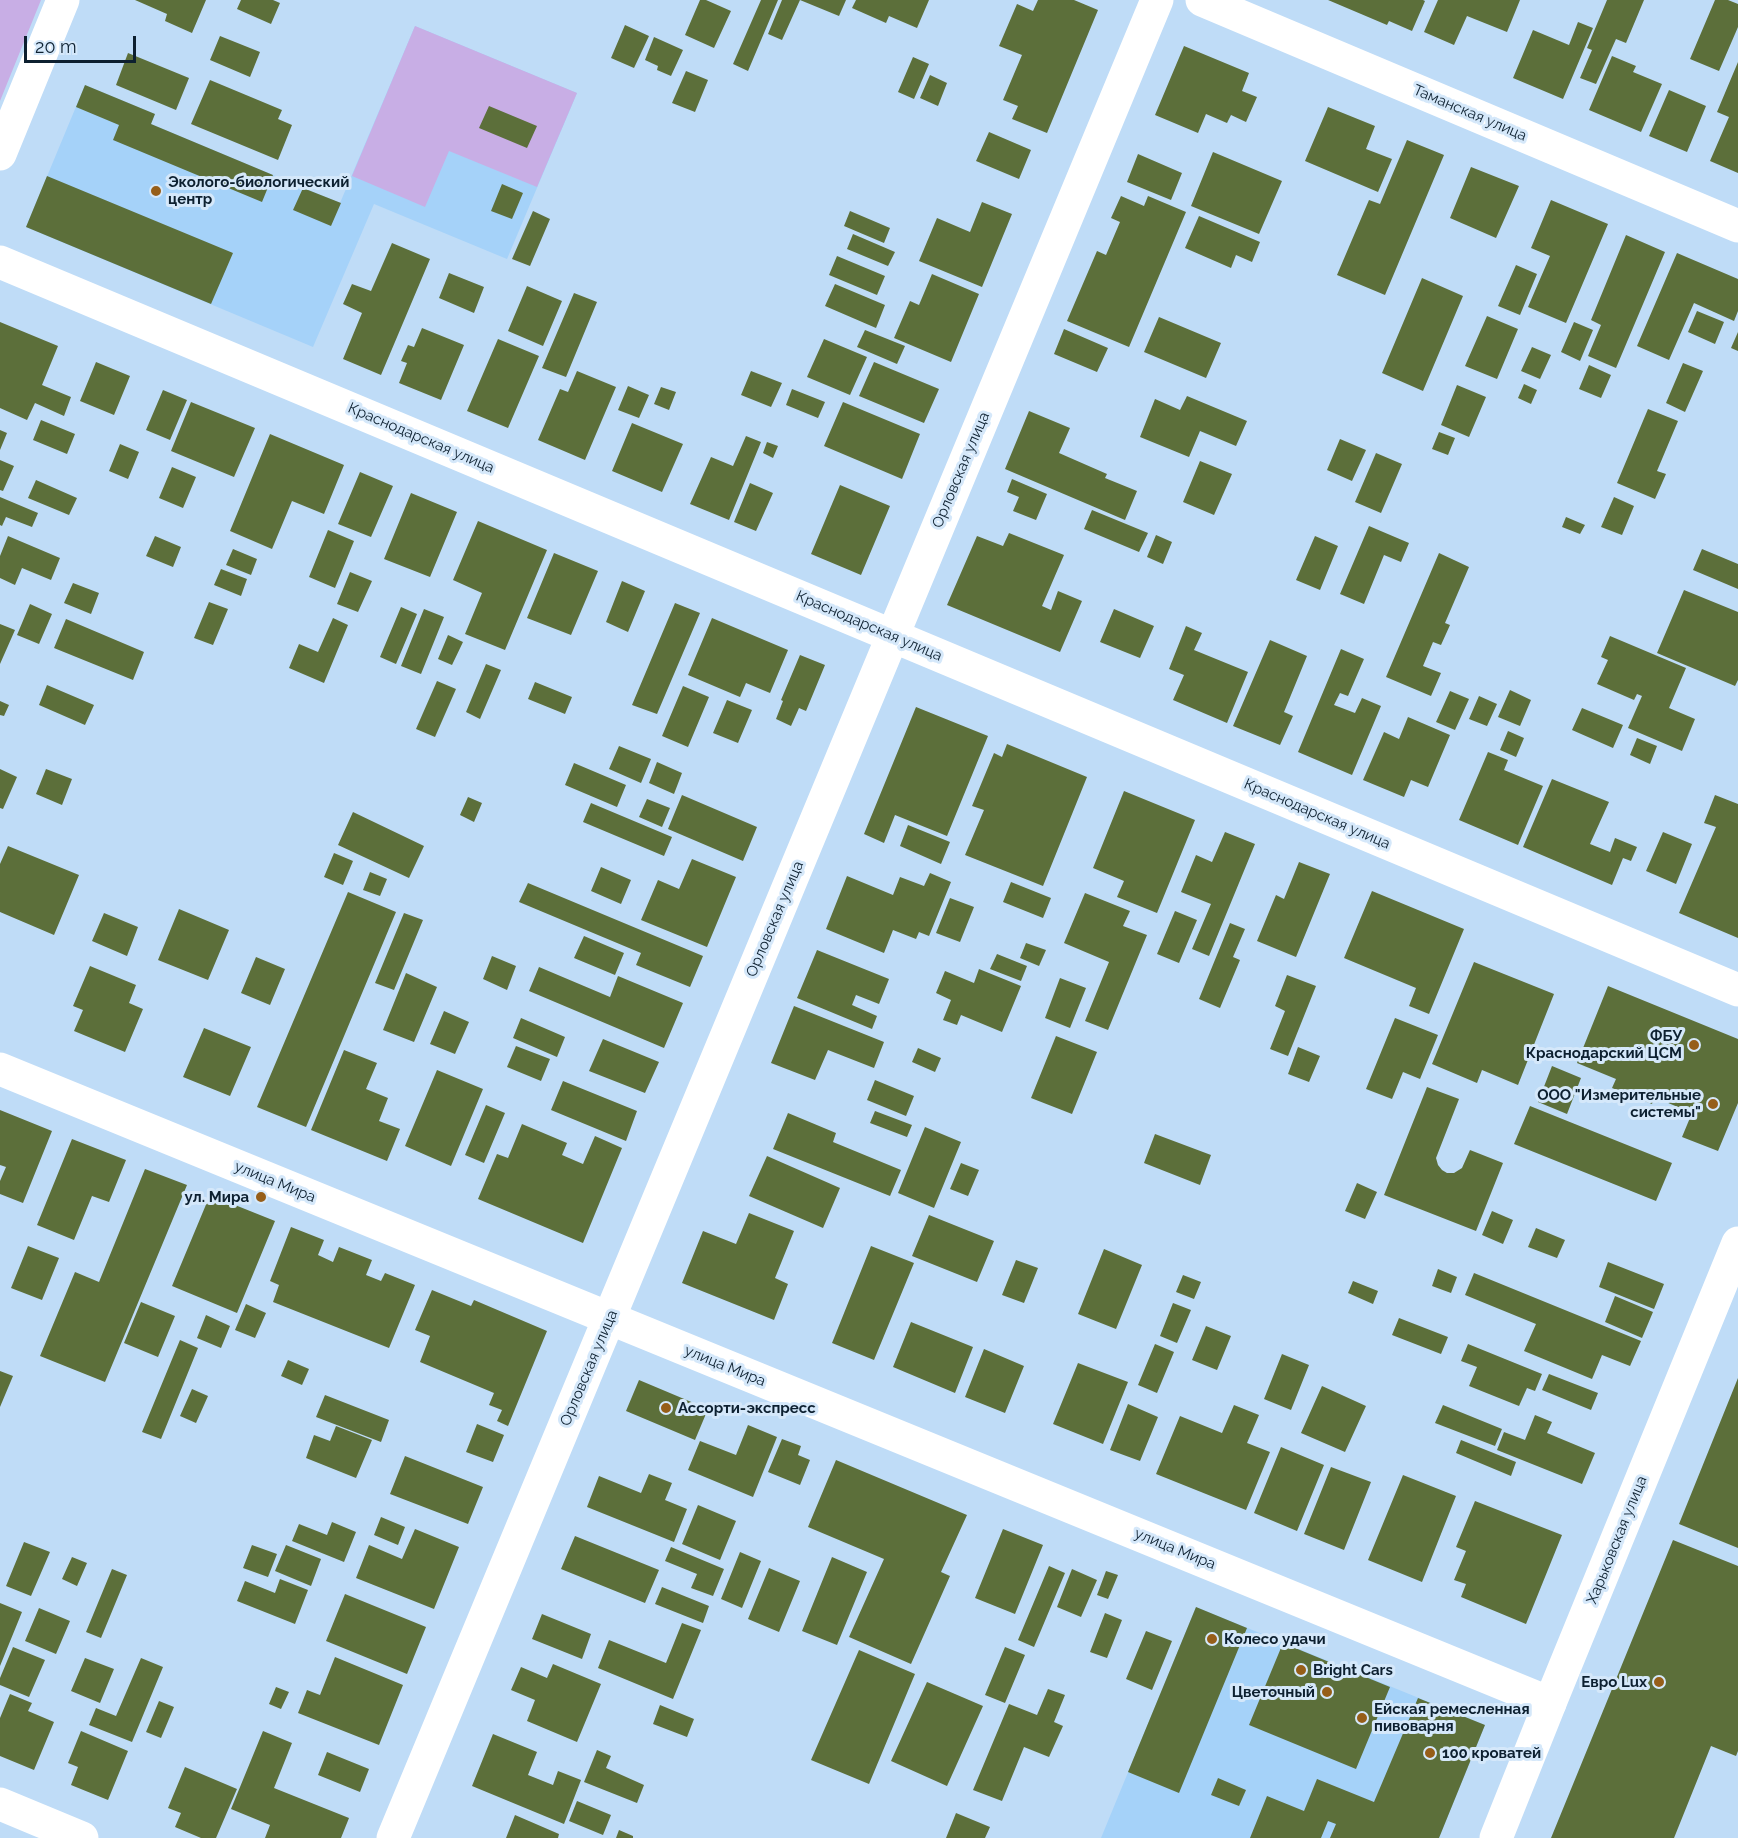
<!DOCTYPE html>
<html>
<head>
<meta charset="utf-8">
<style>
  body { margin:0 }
  #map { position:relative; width:1738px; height:1838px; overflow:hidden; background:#bfdcf7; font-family:Raleway,sans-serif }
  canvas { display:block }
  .scale { position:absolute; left:24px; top:36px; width:112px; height:27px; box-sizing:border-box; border:3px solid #0d2030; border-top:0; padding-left:8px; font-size:18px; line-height:21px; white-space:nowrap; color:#0d2030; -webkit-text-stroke:4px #d5e8fa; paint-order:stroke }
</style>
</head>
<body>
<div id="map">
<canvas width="1738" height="1838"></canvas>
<div class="scale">20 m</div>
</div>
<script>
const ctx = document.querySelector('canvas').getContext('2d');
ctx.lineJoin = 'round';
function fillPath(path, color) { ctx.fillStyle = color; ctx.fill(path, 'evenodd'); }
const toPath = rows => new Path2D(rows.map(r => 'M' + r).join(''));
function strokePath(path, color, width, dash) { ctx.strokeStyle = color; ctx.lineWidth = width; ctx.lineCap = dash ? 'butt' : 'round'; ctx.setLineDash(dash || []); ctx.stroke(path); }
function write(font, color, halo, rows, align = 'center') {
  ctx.font = font + ' Raleway,sans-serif'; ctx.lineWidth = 6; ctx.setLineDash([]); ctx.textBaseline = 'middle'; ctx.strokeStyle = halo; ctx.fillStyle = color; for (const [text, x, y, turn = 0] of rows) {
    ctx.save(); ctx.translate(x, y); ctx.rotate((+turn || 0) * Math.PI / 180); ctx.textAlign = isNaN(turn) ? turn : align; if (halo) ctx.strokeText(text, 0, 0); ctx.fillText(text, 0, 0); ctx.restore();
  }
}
fillPath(toPath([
  [415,26,577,93,507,259,374,204,313,347,26,227,85,85,155,114,151,124,340,203],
  [1196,1607,1485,1725,1439,1838,1101,1838]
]), '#a5d2f9');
fillPath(toPath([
  [0,0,41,0,0,101],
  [415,26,577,93,537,187,449,151,425,207,352,176]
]), '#c8aee5');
fillPath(toPath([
  [135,0,206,0,192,33,165,21,167,14],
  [241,0,273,0,280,3,271,24,237,9],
  [700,0,706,0,731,11,714,48,685,35],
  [761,0,778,0,748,71,733,64],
  [782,0,846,0,839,16,800,0,782,40,768,34],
  [856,0,929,0,917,28,889,16,886,23,852,8],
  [1038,0,1074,0,1098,10,1047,133,1012,119,1018,106,1003,100,1022,55,999,46,1017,4,1033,11],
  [1328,0,1423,0,1425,1,1412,31,1389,21,1387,25],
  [1438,0,1520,0,1507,32,1467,16,1454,45,1424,32],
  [1607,0,1644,0,1626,43,1616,39,1596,84,1580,78,1592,50,1587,48],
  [1715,0,1728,0,1738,4,1738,27,1719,71,1690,59],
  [1578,22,1593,28,1563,99,1513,78,1533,30,1569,45],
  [625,25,649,36,634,68,611,58],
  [220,36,260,52,250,77,210,60],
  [654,37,683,50,671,76,657,70,658,66,645,60],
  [1184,46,1249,73,1242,91,1257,97,1246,122,1231,115,1227,123,1206,114,1198,133,1155,115],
  [128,53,189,78,176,110,116,85],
  [1612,56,1636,66,1633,72,1662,84,1641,132,1589,110],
  [913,57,929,64,914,99,898,92],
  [1738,62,1738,173,1710,161,1729,117,1717,112],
  [686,71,708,80,695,112,672,103],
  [930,75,947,83,938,106,920,98],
  [210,80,282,110,278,119,292,125,278,160,191,124],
  [85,85,155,114,151,124,273,175,262,202,113,140,119,125,76,107],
  [1669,90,1706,106,1687,152,1649,136],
  [489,106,537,126,527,148,479,128],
  [1328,107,1375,126,1366,149,1392,159,1378,192,1305,161],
  [989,132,1031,150,1019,179,976,161],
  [1407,140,1444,155,1385,295,1337,275,1369,200,1380,204],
  [1213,152,1282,181,1259,234,1191,206],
  [1138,154,1182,173,1171,200,1127,182],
  [1471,167,1519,186,1496,238,1450,218],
  [47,176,233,253,211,304,26,227],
  [502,184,523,193,512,219,491,211],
  [303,188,341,203,331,226,293,210],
  [1121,196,1144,206,1148,196,1186,212,1129,347,1067,321,1097,251,1106,255,1120,222,1111,218],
  [1551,200,1608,224,1566,323,1528,307,1550,256,1531,248],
  [982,202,1012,214,982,287,919,261,937,218,970,232],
  [533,211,550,219,530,266,512,259],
  [850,211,890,228,884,243,844,226],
  [1199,216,1260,242,1252,262,1236,255,1231,268,1185,248],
  [853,234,895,252,888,266,847,249],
  [1626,235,1665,252,1616,368,1588,356,1601,325,1591,320],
  [392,243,430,259,381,375,343,359,362,313,343,304,352,284,371,291],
  [1677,253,1738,279,1738,311,1734,321,1694,303,1669,360,1637,346],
  [837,256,885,276,877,295,829,275],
  [1516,265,1537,274,1520,315,1498,306],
  [449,273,484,287,474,313,439,298],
  [932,274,979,294,951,362,894,338,910,301,919,305],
  [1422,278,1463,296,1423,391,1382,373],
  [835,284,885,305,876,328,825,306],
  [527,286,562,301,543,346,508,331],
  [574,293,597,302,566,377,542,368],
  [1697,311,1724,322,1715,344,1688,332],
  [1487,316,1518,329,1497,379,1465,366],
  [1159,317,1221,343,1206,378,1144,352],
  [0,322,58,346,42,385,71,397,64,416,35,403,27,420,0,408],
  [1574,322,1593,330,1580,361,1561,352],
  [422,328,464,345,441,400,399,383,407,363,401,361,408,345,414,347],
  [1064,329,1108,348,1097,372,1054,354],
  [865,330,905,346,897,364,857,347],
  [1738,332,1738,351,1731,348],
  [498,339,539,356,508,428,467,411],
  [824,339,867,357,850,395,807,377],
  [1532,347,1551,355,1540,379,1521,371],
  [96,362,130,376,114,415,80,401],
  [874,362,939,389,924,423,859,396],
  [1683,363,1703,371,1685,412,1666,403],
  [1589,365,1611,375,1601,398,1579,389],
  [577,371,616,387,585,460,538,440,560,389,568,392],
  [751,371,782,383,771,407,741,395],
  [1524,384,1537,390,1531,404,1518,398],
  [1457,385,1486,397,1469,437,1441,425],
  [628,386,649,395,639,418,618,410],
  [661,387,676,392,669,410,654,404],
  [792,389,825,402,818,418,786,405],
  [163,390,187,400,170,440,146,430],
  [1187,396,1247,421,1236,446,1200,431,1189,457,1140,437,1155,399,1180,410],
  [191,402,255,428,234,477,171,451],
  [843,402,920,434,902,479,824,446],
  [1648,409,1678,421,1657,471,1666,474,1655,499,1617,483],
  [1029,411,1070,428,1059,453,1107,474,1105,478,1137,491,1125,520,1005,469],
  [41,420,75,434,67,454,33,440],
  [632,423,683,444,662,492,612,471],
  [0,430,7,433,0,450],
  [1439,432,1455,438,1448,455,1432,449],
  [270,434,344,465,324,514,292,501,272,549,230,531],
  [746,436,761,442,729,520,690,504,711,457,733,466],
  [1340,439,1366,450,1352,481,1327,470],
  [767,442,778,446,773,458,763,453],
  [120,444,139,452,128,479,109,471],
  [1376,453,1402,464,1381,513,1355,502],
  [0,460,14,466,3,491,0,490],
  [1200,461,1232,474,1214,515,1183,502],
  [172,467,196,477,183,508,159,498],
  [360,472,393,486,371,537,338,524],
  [1012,479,1047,494,1036,520,1013,511,1019,497,1007,492],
  [36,480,77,498,69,515,28,498],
  [750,483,773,493,756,531,734,522],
  [840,485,890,506,861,575,811,554],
  [411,493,457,512,430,577,384,559],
  [0,497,38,513,32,527,6,517,2,526,0,525],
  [1614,497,1634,506,1622,535,1601,527],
  [1092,510,1148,533,1139,552,1084,529],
  [1566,517,1585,525,1580,534,1562,527],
  [478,521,547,550,505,650,465,634,482,593,453,580],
  [1369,526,1409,543,1401,562,1384,555,1364,604,1340,594],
  [328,530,354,541,335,588,309,577],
  [1009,533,1064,555,1042,606,1051,610,1058,591,1082,601,1060,652,947,605,977,536,1003,546],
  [1156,535,1172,542,1163,564,1147,557],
  [8,536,60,558,51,580,22,568,15,585,0,578,0,556],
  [155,536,181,547,173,567,146,556],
  [1315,536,1338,546,1320,590,1296,580],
  [233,549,257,559,251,575,226,565],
  [1702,549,1738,564,1738,589,1693,570],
  [554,553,598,571,571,635,527,618],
  [1439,553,1469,567,1445,623,1450,625,1441,645,1433,642,1423,666,1441,673,1431,696,1386,677],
  [221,569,247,579,241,596,214,585],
  [350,572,372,581,358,612,337,604],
  [622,581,645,591,628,632,606,622],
  [73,583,99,593,91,614,64,603],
  [1684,590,1738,612,1738,680,1735,686,1657,653],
  [209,602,228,609,213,645,194,638],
  [675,603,700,613,657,714,632,705],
  [30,604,52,614,39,644,17,635],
  [401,607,417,614,396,664,380,657],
  [424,609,444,617,421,674,401,666],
  [1114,609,1154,626,1140,658,1100,642],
  [333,618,348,625,324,683,289,668,299,644,318,652],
  [712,618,788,650,770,693,746,683,740,697,688,675],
  [66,619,144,652,133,680,54,648],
  [0,624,15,630,0,664],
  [1186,626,1202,633,1194,650,1248,672,1227,723,1173,700,1184,675,1169,669],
  [448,635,463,642,452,665,438,659],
  [1610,636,1686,668,1669,708,1695,719,1682,751,1628,728,1642,696,1637,694,1634,700,1597,684,1608,660,1601,657],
  [1270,640,1307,656,1284,712,1293,716,1280,745,1233,726],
  [1341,649,1364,659,1348,696,1340,693,1334,705,1355,713,1362,698,1381,706,1352,775,1298,752],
  [800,655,825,665,806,711,799,708,791,726,776,719,783,701,781,700],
  [486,664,501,670,480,719,466,712],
  [437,681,456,689,435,737,416,729],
  [535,682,572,697,565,714,528,699],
  [47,685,94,705,85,725,39,705],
  [683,686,709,697,688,747,662,736],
  [1510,690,1531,700,1520,726,1498,717],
  [1450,691,1469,699,1455,730,1436,722],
  [1479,696,1497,704,1487,726,1469,719],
  [727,700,752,710,738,743,713,733],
  [0,701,9,705,4,716,0,715],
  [916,707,988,736,947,836,895,815,884,843,864,834],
  [1582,708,1623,725,1613,748,1572,730],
  [1408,717,1450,735,1428,787,1411,780,1404,797,1363,780,1384,732,1399,739],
  [1508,731,1524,738,1516,757,1500,750],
  [1637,738,1657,746,1650,764,1630,755],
  [1007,744,1087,777,1043,886,965,855,984,810,972,806,994,753,1002,757],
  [619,746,651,759,641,783,609,769],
  [1488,752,1508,760,1504,770,1543,786,1518,845,1459,820],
  [657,762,682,773,674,794,649,783],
  [574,763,626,785,617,807,565,785],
  [0,769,17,777,3,809,0,808],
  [46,769,72,779,62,805,36,794],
  [1552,779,1609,802,1590,844,1610,852,1615,838,1637,847,1631,861,1623,858,1612,885,1523,847],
  [1124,791,1195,820,1157,913,1117,897,1124,881,1093,868],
  [682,795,757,827,743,861,668,829],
  [1715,795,1738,804,1738,938,1679,913,1716,827,1704,823],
  [468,797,482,803,474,822,460,815],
  [647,799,670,808,662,827,639,817],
  [591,803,672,837,664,856,583,822],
  [353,812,424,846,409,878,338,845],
  [908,825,950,842,941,864,900,846],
  [1225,832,1255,844,1209,956,1192,949,1211,904,1181,892,1196,855,1212,862],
  [1663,832,1692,844,1676,884,1646,871],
  [8,846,79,875,54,935,0,912,0,864],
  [334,853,353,861,343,885,324,877],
  [692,859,736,877,707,947,641,920,658,880,679,889],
  [1299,862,1330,874,1296,957,1257,941,1276,895,1284,899],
  [601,867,631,880,621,904,591,891],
  [370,872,387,879,380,896,363,890],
  [930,873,951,882,929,936,919,932,916,939,893,930,884,953,826,929,847,876,893,895,900,877,924,886],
  [1011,882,1051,898,1043,918,1003,902],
  [528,883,703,956,690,987,636,965,641,953,519,902],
  [1372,891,1464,929,1429,1014,1409,1006,1416,988,1344,958],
  [348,892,396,912,306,1127,257,1107],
  [1085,893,1130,911,1123,926,1147,935,1108,1030,1085,1021,1109,962,1064,943],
  [950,898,974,907,960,942,936,933],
  [179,909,229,930,208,980,158,960],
  [1175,911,1197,920,1179,963,1157,954],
  [104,913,138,927,127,956,92,941],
  [404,913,423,920,394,990,375,983],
  [1230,923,1245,929,1233,957,1240,960,1220,1008,1199,999],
  [584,936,624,953,615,975,574,958],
  [1026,943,1046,950,1039,966,1020,958],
  [817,950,889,979,879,1004,856,995,852,1005,877,1016,872,1029,797,998],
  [997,954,1027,966,1021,981,990,969],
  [492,956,516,966,507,990,483,979],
  [256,957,285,969,270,1005,241,993],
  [1474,962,1554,994,1518,1085,1482,1070,1477,1083,1432,1064],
  [90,966,136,985,129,1003,143,1009,125,1052,74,1031,83,1010,73,1006],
  [539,967,610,997,618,976,683,1003,664,1048,529,991],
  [979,969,1021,986,1002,1032,961,1015,957,1025,943,1020,951,1000,936,993,945,971,974,983],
  [406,973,437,987,414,1042,383,1030],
  [1287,975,1316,986,1288,1056,1270,1049,1285,1011,1275,1006],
  [1060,978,1086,988,1070,1028,1045,1018],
  [1608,986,1738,1039,1738,1103,1718,1151,1682,1137,1692,1113,1654,1097,1652,1104,1612,1088,1616,1079,1577,1063],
  [794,1006,884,1042,874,1068,828,1050,815,1080,771,1063],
  [444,1011,469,1022,455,1054,430,1044],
  [521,1018,565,1037,557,1057,513,1038],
  [1395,1018,1438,1035,1420,1079,1403,1072,1392,1099,1366,1089],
  [204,1028,251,1047,230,1096,183,1077],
  [1056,1036,1097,1052,1072,1114,1031,1098],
  [603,1039,659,1062,645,1093,589,1071],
  [516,1046,550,1059,541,1081,507,1067],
  [1298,1047,1320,1056,1309,1082,1288,1074],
  [918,1048,941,1058,935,1072,912,1062],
  [344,1050,377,1063,366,1089,388,1098,379,1121,400,1129,387,1161,311,1130],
  [1552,1066,1581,1078,1567,1114,1538,1102],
  [437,1070,483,1089,451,1166,405,1146],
  [875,1080,914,1096,906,1116,867,1100],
  [563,1081,637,1111,626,1141,551,1110],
  [1427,1087,1459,1099,1436,1158,1438,1165,1442,1170,1447,1173,1454,1173,1462,1168,1470,1150,1503,1163,1476,1231,1384,1195],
  [486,1105,505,1113,484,1163,465,1155],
  [1530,1106,1672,1163,1656,1201,1514,1144],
  [0,1110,52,1131,23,1203,0,1194,0,1181,6,1167,0,1165],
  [875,1111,912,1125,907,1137,870,1123],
  [788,1113,836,1133,833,1142,901,1170,890,1196,773,1149],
  [522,1124,567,1143,562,1155,583,1164,595,1136,622,1148,583,1243,478,1199,497,1154,508,1158],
  [925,1127,961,1142,934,1208,898,1193],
  [1155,1134,1211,1155,1200,1185,1144,1163],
  [72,1139,126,1160,109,1202,92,1196,74,1240,37,1225],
  [767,1156,840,1188,823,1228,749,1196],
  [961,1163,979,1170,968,1196,950,1189],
  [145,1169,187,1185,105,1382,40,1356,75,1272,99,1282],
  [1357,1183,1377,1192,1365,1219,1345,1211],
  [210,1195,275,1221,237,1313,172,1286],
  [1492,1211,1513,1220,1503,1244,1482,1235],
  [749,1213,794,1231,775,1278,788,1284,774,1320,682,1283,703,1231,736,1244],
  [929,1215,994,1241,977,1282,912,1256],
  [291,1227,324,1240,318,1255,333,1262,339,1247,372,1260,366,1275,381,1281,385,1273,415,1285,389,1348,273,1302,279,1285,270,1281],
  [1536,1228,1565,1240,1557,1258,1528,1247],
  [28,1246,59,1258,42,1300,11,1288],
  [871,1246,914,1263,874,1360,832,1343],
  [1104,1249,1142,1265,1116,1329,1078,1314],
  [1016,1260,1038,1268,1024,1303,1002,1295],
  [1608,1262,1664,1284,1654,1309,1599,1287],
  [1438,1269,1457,1277,1451,1293,1432,1286],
  [1474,1273,1641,1341,1630,1366,1602,1355,1592,1379,1524,1351,1536,1324,1465,1295],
  [1183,1275,1201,1282,1194,1299,1176,1292],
  [1353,1281,1378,1291,1373,1304,1348,1293],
  [432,1290,471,1306,474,1300,547,1331,508,1426,497,1421,502,1410,489,1405,494,1393,420,1362,430,1336,415,1330],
  [1615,1296,1653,1312,1642,1338,1605,1322],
  [141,1302,175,1316,158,1357,124,1343],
  [1173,1303,1191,1310,1177,1343,1160,1336],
  [246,1304,266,1313,255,1338,235,1330],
  [206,1315,230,1326,221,1348,197,1338],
  [1399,1318,1448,1337,1441,1354,1392,1335],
  [911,1322,973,1347,955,1393,893,1367],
  [1206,1326,1231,1336,1217,1370,1192,1360],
  [180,1340,198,1348,161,1439,142,1432],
  [1155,1344,1174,1352,1157,1393,1138,1385],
  [1468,1344,1542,1374,1535,1391,1527,1388,1519,1406,1469,1386,1477,1367,1461,1361],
  [984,1349,1024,1366,1005,1413,965,1397],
  [1282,1354,1309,1365,1291,1410,1264,1399],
  [288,1360,309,1369,302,1385,281,1376],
  [1078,1363,1128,1382,1103,1444,1053,1424],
  [0,1371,13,1376,0,1407],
  [1549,1374,1598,1393,1591,1410,1542,1390],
  [1738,1378,1738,1548,1679,1524],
  [639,1380,708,1409,695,1440,626,1411],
  [1322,1386,1366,1406,1345,1452,1301,1433],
  [192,1389,208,1396,196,1423,180,1416],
  [325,1395,389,1420,381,1442,316,1417],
  [1128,1404,1158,1417,1140,1461,1110,1450],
  [1234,1405,1259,1415,1247,1443,1270,1452,1246,1510,1156,1474,1180,1416,1222,1433],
  [1443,1405,1502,1429,1495,1446,1435,1423],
  [1535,1415,1552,1422,1547,1433,1595,1453,1582,1484,1497,1450,1504,1432,1525,1440],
  [477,1424,504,1435,493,1462,466,1452],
  [748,1425,777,1437,753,1497,688,1470,700,1441,736,1455],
  [336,1426,372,1440,356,1478,306,1458,314,1435,330,1441],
  [782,1439,801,1446,798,1455,810,1460,800,1485,768,1472],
  [1461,1440,1516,1462,1511,1476,1456,1453],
  [1281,1447,1324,1465,1297,1531,1254,1513],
  [405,1456,483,1487,468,1524,390,1494],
  [836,1460,967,1515,941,1572,950,1576,911,1664,849,1637,884,1559,808,1527],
  [1331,1467,1371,1482,1344,1550,1304,1534],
  [649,1474,672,1483,665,1500,687,1509,674,1542,587,1507,599,1476,641,1493],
  [1403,1475,1456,1496,1422,1582,1368,1560],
  [1475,1501,1562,1535,1526,1624,1461,1597,1466,1584,1454,1580,1466,1551,1456,1547],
  [698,1505,736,1521,720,1560,682,1544],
  [381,1517,405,1527,398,1545,374,1535],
  [332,1522,356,1532,344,1562,292,1541,299,1524,327,1535],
  [415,1529,459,1547,434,1609,356,1578,369,1545,402,1559],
  [1003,1529,1043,1545,1015,1614,975,1598],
  [575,1536,659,1570,645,1603,561,1569],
  [1673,1540,1738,1566,1738,1751,1736,1756,1711,1746,1674,1838,1551,1838],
  [24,1542,50,1552,31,1596,6,1586],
  [252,1545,277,1554,268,1577,243,1568],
  [286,1545,321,1559,311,1586,275,1571],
  [671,1547,724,1569,713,1596,691,1588,697,1574,665,1561],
  [740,1552,761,1561,742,1608,721,1599],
  [72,1557,87,1563,77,1586,62,1579],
  [832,1557,867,1572,837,1645,802,1631],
  [1049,1566,1065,1573,1034,1647,1018,1640],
  [769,1568,800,1581,779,1632,748,1619],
  [112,1569,127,1575,101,1638,86,1632],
  [1072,1569,1097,1580,1081,1617,1057,1607],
  [1106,1571,1118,1575,1108,1599,1097,1595],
  [280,1579,308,1590,295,1624,237,1601,245,1581,275,1593],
  [662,1587,709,1606,703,1623,655,1604],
  [345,1594,426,1627,407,1674,326,1641],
  [0,1603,22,1612,0,1666],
  [1196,1607,1247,1628,1179,1793,1128,1772],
  [39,1608,70,1621,56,1654,25,1641],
  [1105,1613,1122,1620,1107,1658,1090,1652],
  [542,1614,591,1634,582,1659,532,1639],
  [682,1623,701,1630,673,1699,598,1668,609,1640,666,1663],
  [1146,1631,1172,1641,1152,1690,1126,1679],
  [1283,1643,1390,1687,1356,1769,1249,1725],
  [13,1647,45,1660,29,1697,0,1685,0,1678],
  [1005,1647,1025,1655,1005,1703,985,1695],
  [859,1650,915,1674,869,1784,811,1760],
  [335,1657,403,1685,379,1745,298,1713,307,1690,320,1695],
  [85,1658,114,1669,100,1703,71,1691],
  [141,1658,163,1667,132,1742,89,1725,96,1708,116,1716],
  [553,1664,601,1684,577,1742,527,1721,535,1700,511,1690,521,1667,547,1678],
  [927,1682,983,1706,947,1786,891,1761],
  [276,1687,289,1692,281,1709,269,1704],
  [1048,1689,1065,1695,1054,1722,1063,1726,1049,1757,1024,1747,1002,1801,973,1790,1009,1704,1037,1715],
  [10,1694,32,1703,28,1711,54,1722,34,1770,0,1756,0,1718],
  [1418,1698,1485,1725,1439,1838,1330,1838,1336,1824,1328,1821,1321,1838,1250,1838,1267,1796,1304,1811,1317,1779,1374,1802],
  [159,1701,174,1707,161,1738,146,1732],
  [660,1705,694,1719,687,1737,653,1724],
  [81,1731,128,1751,108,1800,71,1785,78,1767,68,1763],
  [263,1731,292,1743,274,1788,349,1818,341,1838,265,1838,270,1825,231,1809],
  [493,1734,537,1752,528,1775,553,1785,558,1771,581,1780,564,1824,472,1786],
  [597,1750,611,1756,606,1768,644,1785,637,1803,584,1782],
  [327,1752,369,1769,360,1792,318,1775],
  [185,1767,237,1789,216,1838,201,1838,175,1827,181,1813,168,1808],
  [1218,1778,1246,1790,1239,1806,1211,1795],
  [577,1801,611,1815,603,1835,569,1821],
  [956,1813,990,1827,985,1838,946,1838],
  [515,1815,559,1834,558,1838,506,1838],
  [619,1830,633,1836,633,1838,616,1838]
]), '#5c6f3a');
strokePath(toPath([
  [1202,0,1738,226],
  [0,262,1738,990],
  [1550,1703,1738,1243],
  [0,1804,82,1838],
  [393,1838,1157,0]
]), '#fff', 33);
strokePath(toPath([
  [0,1069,1550,1703,1496,1838]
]), '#fff', 33);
strokePath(toPath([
  [0,154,63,0]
]), '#fff', 33);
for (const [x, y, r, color] of [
  [156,191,6,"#965e19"],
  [1694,1045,6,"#965e19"],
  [1713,1104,6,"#965e19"],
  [261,1197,6,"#965e19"],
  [666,1408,6,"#965e19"],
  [1212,1639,6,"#965e19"],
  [1301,1670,6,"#965e19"],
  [1659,1682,6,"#965e19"],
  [1327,1692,6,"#965e19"],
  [1362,1718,6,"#965e19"],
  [1430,1753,6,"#965e19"]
]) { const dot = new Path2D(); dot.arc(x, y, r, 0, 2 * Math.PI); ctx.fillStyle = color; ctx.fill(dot); strokePath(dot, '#d5e8fa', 2); }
write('15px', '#0d2030', '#d5e8fa', [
  ["Таманская улица",1470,113,23],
  ["Краснодарская улица",421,438,23],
  ["Орловская улица",961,470,-67],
  ["Краснодарская улица",869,626,23],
  ["Краснодарская улица",1317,814,23],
  ["Орловская улица",775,919,-67],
  ["улица Мира",275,1182,22],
  ["улица Мира",725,1366,22],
  ["Орловская улица",589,1368,-67],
  ["Харьковская улица",1617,1540,-68],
  ["улица Мира",1175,1549,22]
]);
write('bold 15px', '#0d2030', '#d5e8fa', [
  ["Эколого-биологический",168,182],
  ["центр",168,199],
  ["ФБУ",1682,1036,"right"],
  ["Краснодарский ЦСМ",1682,1053,"right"],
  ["ООО \"Измерительные",1701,1095,"right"],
  ["системы\"",1701,1112,"right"],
  ["ул. Мира",249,1197,"right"],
  ["Ассорти-экспресс",678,1408],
  ["Колесо удачи",1224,1639],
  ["Bright Cars",1313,1670],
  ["Евро Lux",1647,1682,"right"],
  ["Цветочный",1315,1692,"right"],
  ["Ейская ремесленная",1374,1709],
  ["пивоварня",1374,1726],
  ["100 кроватей",1442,1753]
], 'left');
</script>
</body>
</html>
